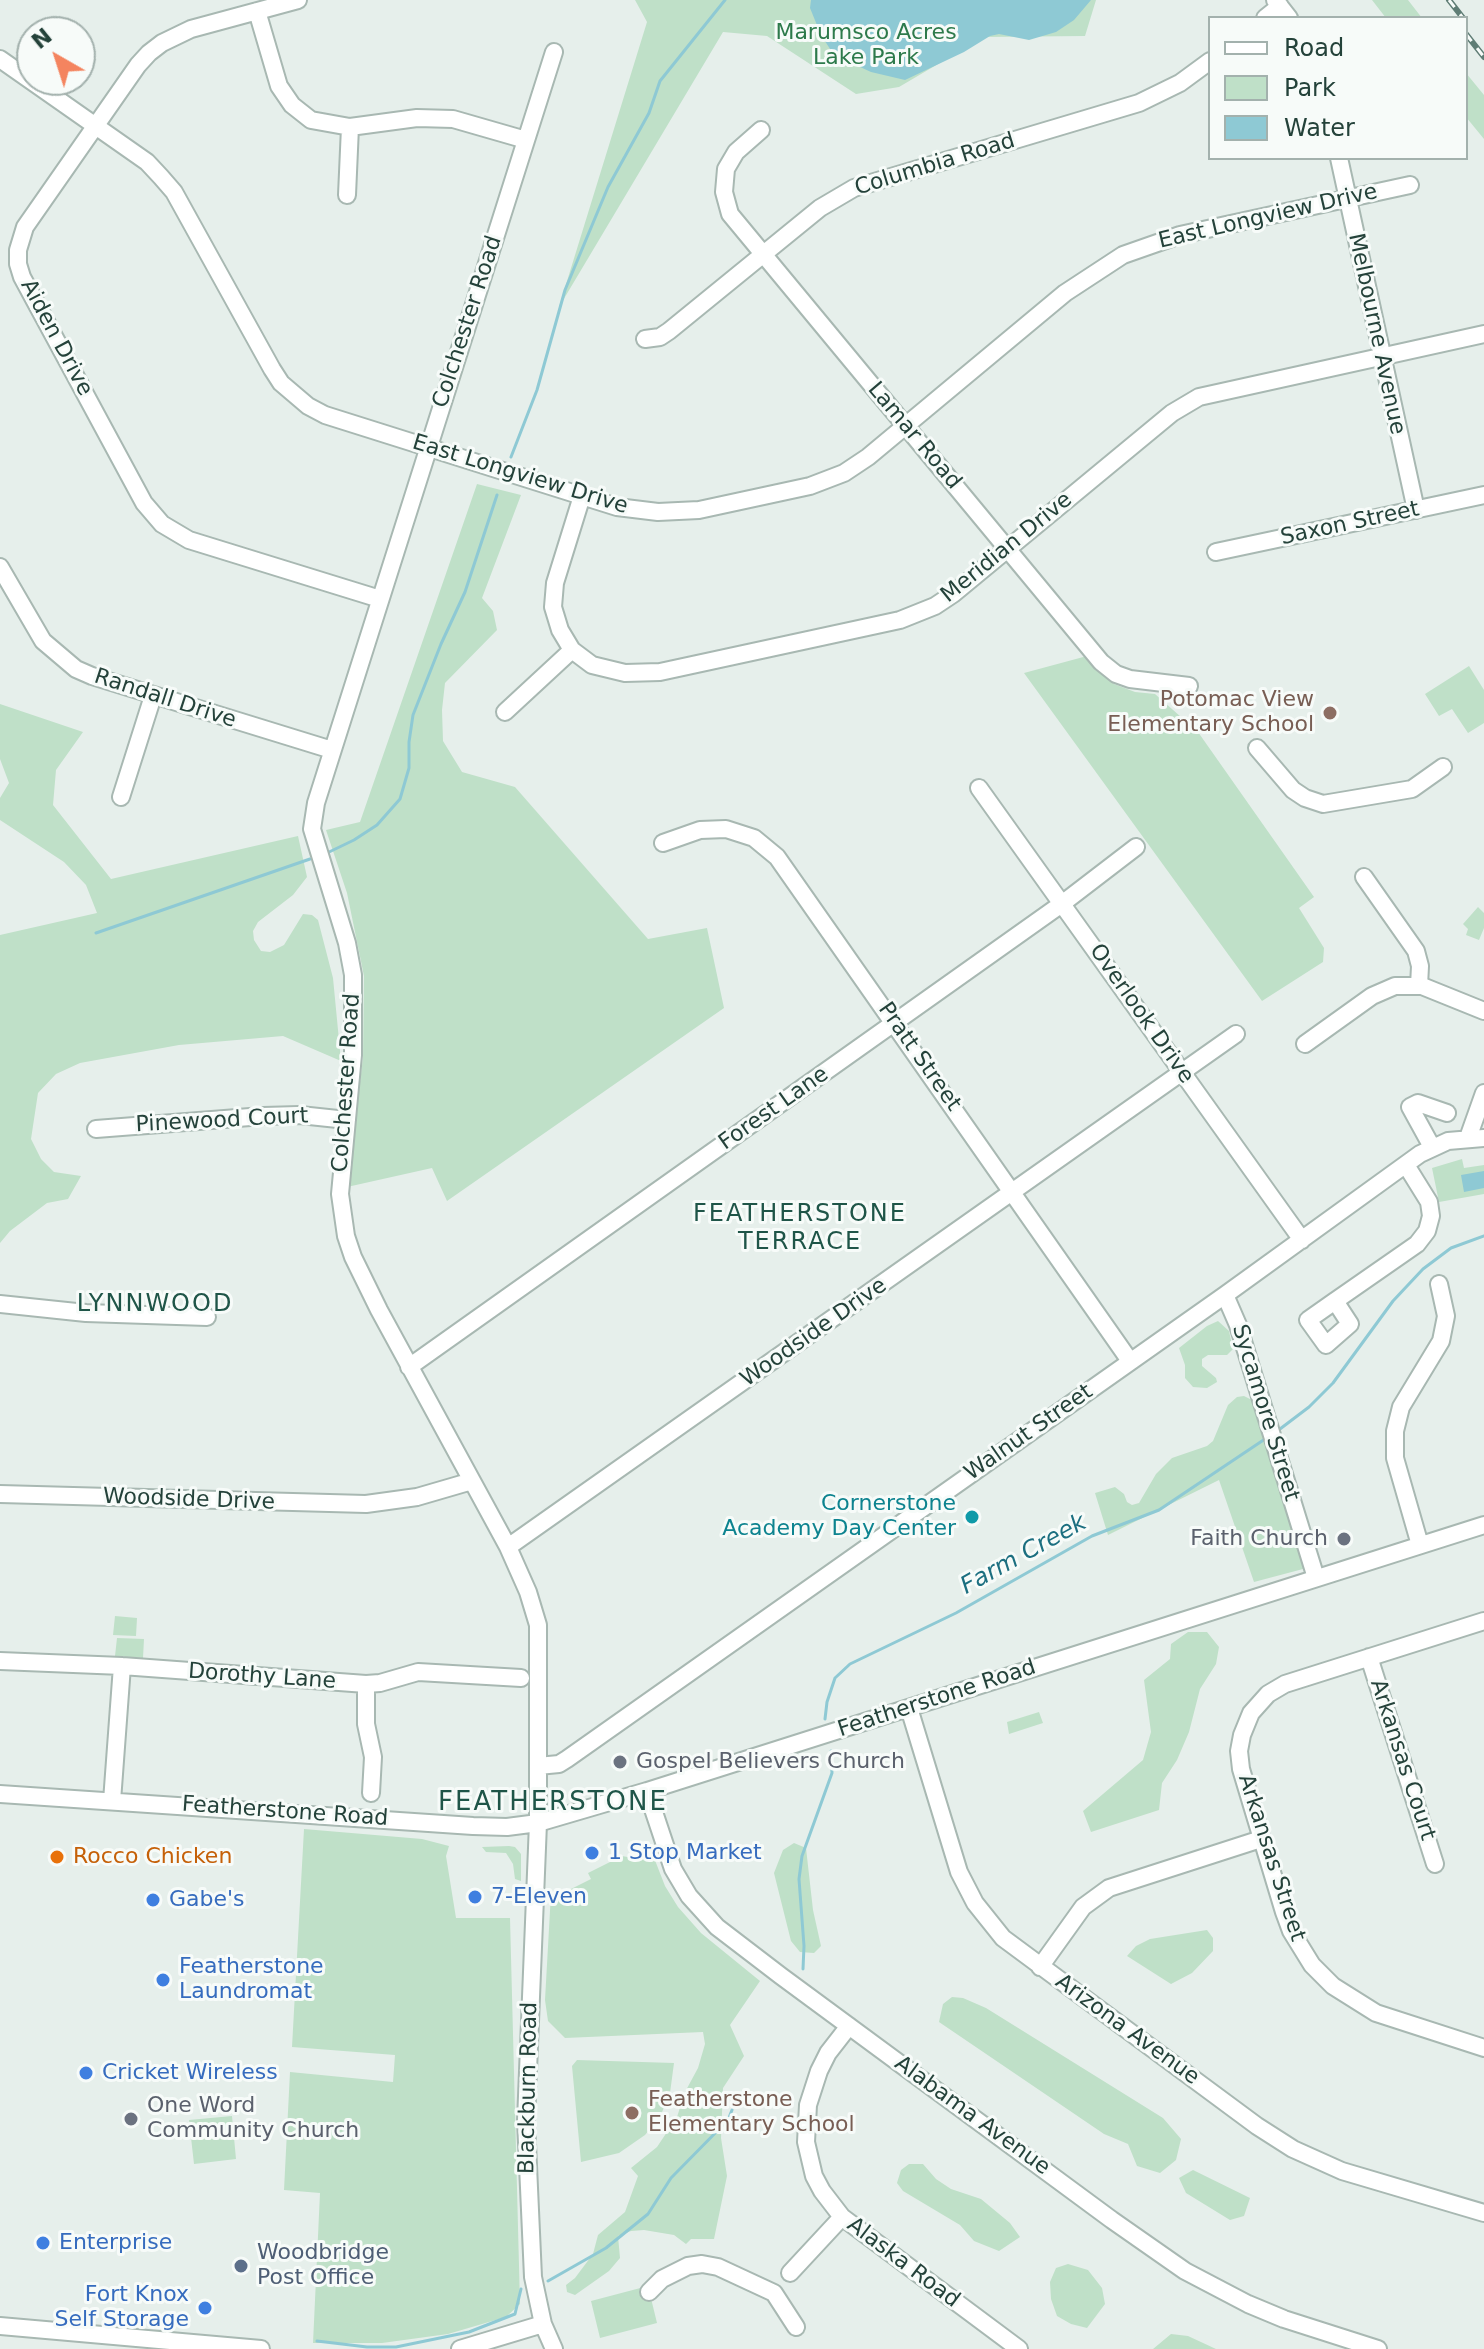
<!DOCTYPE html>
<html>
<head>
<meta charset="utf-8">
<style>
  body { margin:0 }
  #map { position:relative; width:1484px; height:2349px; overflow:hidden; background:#e6efeb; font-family:"DejaVu Sans",sans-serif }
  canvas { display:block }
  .legend { position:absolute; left:1208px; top:16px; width:260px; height:144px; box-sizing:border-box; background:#f7fbf9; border:2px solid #a3b1ad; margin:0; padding:10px 14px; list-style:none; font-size:24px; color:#24423a }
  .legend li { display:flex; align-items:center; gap:16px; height:40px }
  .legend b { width:40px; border:2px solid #a3b1ad }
  .north { position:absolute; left:16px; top:16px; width:80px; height:80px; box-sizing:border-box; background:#f7fbf9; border:2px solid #a3b1ad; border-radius:50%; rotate:321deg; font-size:22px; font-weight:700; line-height:32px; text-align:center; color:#24423a }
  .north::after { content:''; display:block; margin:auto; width:28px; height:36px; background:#f4845f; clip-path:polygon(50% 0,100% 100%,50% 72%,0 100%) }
</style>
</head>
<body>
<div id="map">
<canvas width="1484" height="2349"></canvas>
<ul class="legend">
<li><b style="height:10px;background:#fff"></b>Road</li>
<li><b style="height:22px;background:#bfe0c8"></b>Park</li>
<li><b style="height:22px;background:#8ec9d4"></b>Water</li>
</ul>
<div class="north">N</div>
</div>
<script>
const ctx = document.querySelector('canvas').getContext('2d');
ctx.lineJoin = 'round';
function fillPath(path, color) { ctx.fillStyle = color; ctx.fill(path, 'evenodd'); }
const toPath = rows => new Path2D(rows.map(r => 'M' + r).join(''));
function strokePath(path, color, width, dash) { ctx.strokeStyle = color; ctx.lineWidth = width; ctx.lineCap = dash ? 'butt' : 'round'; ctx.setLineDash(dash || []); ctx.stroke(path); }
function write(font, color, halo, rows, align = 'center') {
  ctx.font = font + ' "DejaVu Sans",sans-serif'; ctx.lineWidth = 6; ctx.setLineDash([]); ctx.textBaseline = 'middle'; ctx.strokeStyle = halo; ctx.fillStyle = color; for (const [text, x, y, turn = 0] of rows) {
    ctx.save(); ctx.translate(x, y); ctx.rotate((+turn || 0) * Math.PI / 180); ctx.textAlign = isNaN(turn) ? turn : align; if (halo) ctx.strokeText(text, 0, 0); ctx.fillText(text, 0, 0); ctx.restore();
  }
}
fillPath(toPath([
  [635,0,1096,0,1085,36,984,37,899,87,856,94,767,36,723,32,559,307,647,22],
  [1372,0,1408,0,1422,18,1386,18],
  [1466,73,1484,95,1484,139,1466,117],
  [477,484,521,495,482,598,493,611,497,630,445,683,442,710,443,741,462,772,515,787,648,939,707,928,724,1008,447,1201,432,1168,347,1187,363,1058,364,976,347,893,326,830,360,822],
  [1087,656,1114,684,1135,692,1155,694,1198,732,1314,897,1299,908,1324,948,1323,962,1262,1001,1024,673],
  [1469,666,1484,690,1484,723,1468,733,1452,709,1439,716,1425,694],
  [0,704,83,732,56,770,53,805,111,879,298,836,307,877,293,895,258,922,253,931,254,940,261,951,270,952,284,945,303,914,312,915,318,920,333,978,341,1061,283,1036,179,1045,80,1063,56,1074,38,1093,31,1139,41,1159,54,1172,81,1176,68,1199,47,1203,10,1231,0,1243,0,935,97,913,86,885,64,862,0,820,0,798,9,783,0,759],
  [1478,907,1484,913,1484,928,1479,940,1466,935,1468,929,1463,924],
  [1462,1159,1464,1168,1484,1165,1484,1194,1439,1202,1432,1168],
  [1218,1321,1229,1331,1233,1349,1227,1355,1208,1355,1202,1359,1202,1366,1216,1378,1217,1382,1207,1388,1193,1387,1185,1378,1185,1365,1179,1348,1207,1326],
  [1237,1397,1244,1396,1252,1400,1300,1546,1304,1564,1303,1569,1254,1582,1219,1480,1108,1535,1095,1493,1115,1487,1124,1494,1127,1502,1132,1505,1139,1503,1156,1474,1172,1458,1207,1446,1213,1441,1228,1405],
  [115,1616,137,1618,136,1636,113,1635],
  [1188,1632,1207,1632,1219,1647,1216,1664,1200,1689,1189,1732,1177,1760,1162,1783,1159,1810,1091,1832,1083,1811,1143,1760,1151,1732,1144,1680,1170,1659,1171,1644],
  [117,1638,144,1639,143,1658,115,1656],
  [1039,1712,1043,1723,1009,1734,1007,1722],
  [304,1829,422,1839,449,1846,446,1856,456,1918,510,1918,520,2304,506,2317,448,2334,382,2343,313,2343,320,2193,284,2190,290,2072,393,2082,395,2055,292,2047],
  [794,1843,806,1848,813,1910,821,1946,814,1953,800,1952,791,1941,774,1873,783,1850],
  [509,1846,515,1847,521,1854,521,1881,515,1879,513,1864,506,1853,486,1852,482,1847],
  [651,1850,665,1886,678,1907,701,1933,760,1981,730,2025,744,2056,723,2088,721,2138,727,2176,714,2239,691,2239,686,2244,674,2235,644,2230,631,2231,618,2236,620,2258,609,2271,575,2295,567,2292,566,2285,575,2278,593,2254,598,2235,625,2212,638,2176,631,2168,657,2147,677,2117,685,2092,698,2068,705,2044,703,2032,565,2038,548,2021,545,2000,551,1893,569,1890,591,1879,588,1873,622,1856,633,1858],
  [1207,1930,1213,1938,1213,1951,1192,1973,1171,1984,1127,1956,1136,1946,1150,1939],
  [952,1997,963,1998,986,2008,1163,2118,1181,2139,1176,2160,1160,2173,1137,2166,1128,2144,1104,2134,939,2022,943,2004],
  [577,2060,674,2063,670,2093,660,2117,645,2135,619,2153,581,2162,572,2066],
  [232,2116,236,2159,194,2164,189,2120],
  [909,2164,923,2164,936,2179,951,2189,981,2199,1010,2223,1020,2237,999,2251,974,2241,960,2225,903,2191,897,2183,901,2170],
  [1193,2170,1250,2198,1244,2216,1230,2220,1186,2193,1179,2178],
  [1068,2264,1088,2270,1102,2288,1105,2304,1087,2328,1071,2324,1057,2316,1051,2299,1050,2282,1056,2268],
  [648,2286,657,2323,600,2338,591,2301],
  [1171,2334,1188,2336,1216,2349,1153,2349]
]), '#bfe0c8');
fillPath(toPath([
  [811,0,1091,0,1074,20,1056,32,1029,40,999,34,990,36,964,52,905,80,871,72,834,55,821,35,810,8],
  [1484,1171,1484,1188,1464,1192,1461,1175]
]), '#8ec9d4');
strokePath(toPath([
  [511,457,537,390,565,290,608,187,649,113,660,81,725,0],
  [327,853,354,840,377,825,400,799,409,768,409,742,413,715,441,644,465,592,497,495],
  [96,933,310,859],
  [1276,1432,1309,1407,1333,1383,1393,1301,1423,1269,1451,1248,1484,1236],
  [825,1719,827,1702,835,1678,850,1664,956,1613,1092,1536,1159,1510,1265,1439],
  [803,1969,804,1946,799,1879,802,1856,832,1773,831,1751],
  [548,2281,606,2248,648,2214,671,2178,728,2120,732,2110],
  [317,2341,367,2347,396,2347,469,2332,515,2314,521,2289]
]), '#8ec9d4', 3);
const minor = toPath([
  [298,0,191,29,162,43,149,53,138,65,25,227,18,250,18,264,22,277,144,503,162,524,189,540,380,599],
  [1275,0,1289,18],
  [257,11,279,86,292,105,311,120,350,127,417,118,453,119,526,140],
  [1265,18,1280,6],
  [0,59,147,162,161,177,174,192,272,369,281,383,308,406,325,415,582,496,617,507,658,512,699,510,810,486,844,473,868,457,1065,293,1123,255,1180,235,1410,185],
  [761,130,736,152,726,169,724,192,730,214,1101,662,1116,674,1130,679,1189,686],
  [1339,158,1416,510],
  [347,195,350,127],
  [645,339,660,337,669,331,820,208,854,188,1139,103,1180,83,1210,61],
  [582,496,555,583,553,607,560,630,572,650,592,665,625,673,660,672,900,620,935,606,953,594,1172,413,1199,397,1484,334],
  [1216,552,1484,495],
  [0,567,43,641,76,669,92,676,332,750],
  [505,712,572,650],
  [1257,748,1293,790,1305,798,1323,804,1412,789,1443,767],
  [979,788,1302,1240],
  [121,797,153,696],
  [663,843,700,830,726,829,754,838,777,857,1130,1361],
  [1364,877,1416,951,1420,966,1419,986],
  [1305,1044,1372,996,1395,986,1422,986,1484,1011],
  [96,1129,263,1116,300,1115,347,1120],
  [1468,1138,1484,1093],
  [1432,1147,1410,1107,1418,1103,1447,1113],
  [1225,1295,1238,1325,1316,1578],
  [1335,1301,1417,1244,1427,1231,1431,1216,1429,1202,1406,1165],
  [1335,1301,1350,1324,1326,1345,1308,1320,1335,1301],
  [0,1304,86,1313,207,1317],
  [409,1367,1063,903,1136,847],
  [0,1494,366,1504,417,1497,472,1481],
  [1420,1545,1395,1458,1395,1431,1401,1407,1441,1341,1446,1316,1439,1284],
  [508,1547,1236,1034],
  [1484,1621,1285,1684,1268,1694,1251,1713,1242,1735,1239,1751,1241,1769,1284,1912,1291,1931,1312,1965,1333,1986,1376,2013,1484,2048],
  [1369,1657,1435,1864],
  [0,1661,122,1666,366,1684,380,1683,418,1672,521,1678],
  [366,1684,366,1724,373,1757,371,1793],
  [909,1708,959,1872,975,1903,1003,1938,1257,2126,1293,2149,1342,2171,1484,2213],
  [538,1766,559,1764,567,1759,1225,1295,1420,1154,1448,1141,1484,1138],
  [647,1791,673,1869,689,1896,717,1927,781,1976,1112,2220,1185,2271,1248,2304,1284,2319,1378,2349],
  [0,1794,473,1826,507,1827,538,1823,647,1791,1484,1525],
  [112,1801,122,1666],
  [1040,1967,1083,1907,1109,1888,1261,1839],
  [849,2026,828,2053,819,2071,808,2105,806,2142,814,2176,822,2191,842,2217,1019,2349],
  [790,2273,842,2217],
  [649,2292,662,2279,688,2266,702,2264,718,2267,774,2293,796,2327],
  [0,2326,261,2349],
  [460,2349,543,2324],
  [554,2349,543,2324,533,2277,526,2121,538,1823,538,1625,528,1592,508,1547,379,1310,353,1257,346,1236,340,1194,353,1055,353,975,347,943,312,829,316,803,554,52]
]);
strokePath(minor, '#a8b8b2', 20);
strokePath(minor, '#fff', 16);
const rail = toPath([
  [1449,0,1463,18],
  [1466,34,1484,57]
]);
strokePath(rail, '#5f7d75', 6);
strokePath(rail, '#f7fbf9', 3, [9]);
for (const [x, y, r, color] of [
  [1330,713,8,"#8d6e63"],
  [972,1517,8,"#0f9aa8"],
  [1344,1539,8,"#6b7280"],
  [620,1762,8,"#6b7280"],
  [592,1853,8,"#3f7fe0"],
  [57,1857,8,"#e8710a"],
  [475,1897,8,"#3f7fe0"],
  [153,1900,8,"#3f7fe0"],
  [163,1980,8,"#3f7fe0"],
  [86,2073,8,"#3f7fe0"],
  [632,2113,8,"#8d6e63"],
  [131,2119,8,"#6b7280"],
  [43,2243,8,"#3f7fe0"],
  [241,2266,8,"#5c6f8a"],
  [205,2308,8,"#3f7fe0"]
]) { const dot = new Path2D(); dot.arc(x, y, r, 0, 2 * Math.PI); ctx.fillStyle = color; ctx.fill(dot); strokePath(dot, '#f7fbf9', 3); }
write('22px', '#2d7a4b', '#f7fbf9', [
  ["Marumsco Acres",866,33],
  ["Lake Park",866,58]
]);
write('22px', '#24423a', '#f7fbf9', [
  ["Columbia Road",935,165,-17],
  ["East Longview Drive",1268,217,-13],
  ["Colchester Road",468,322,-72],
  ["Melbourne Avenue",1376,334,78],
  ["Aiden Drive",56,338,62],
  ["Lamar Road",914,436,50],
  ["East Longview Drive",520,475,17],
  ["Saxon Street",1350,524,-12],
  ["Meridian Drive",1007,548,-39],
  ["Randall Drive",165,699,18],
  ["Overlook Drive",1141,1014,55],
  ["Pratt Street",919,1057,55],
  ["Colchester Road",347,1083,-86],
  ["Forest Lane",774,1109,-35],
  ["Pinewood Court",222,1121,-3],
  ["Woodside Drive",814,1333,-35],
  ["Sycamore Street",1265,1413,73],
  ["Walnut Street",1029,1433,-35],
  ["Woodside Drive",189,1500,2],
  ["Dorothy Lane",262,1677,4],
  ["Featherstone Road",937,1699,-18],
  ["Arkansas Court",1402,1760,72],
  ["Featherstone Road",285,1812,4],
  ["Arkansas Street",1271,1858,72],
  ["Arizona Avenue",1127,2030,36],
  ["Blackburn Road",529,2088,-89],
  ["Alabama Avenue",972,2116,36],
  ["Alaska Road",903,2263,37]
]);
write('22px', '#785e54', '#f7fbf9', [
  ["Potomac View",1314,700],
  ["Elementary School",1314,725],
  ["Featherstone",648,2100,"left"],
  ["Elementary School",648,2125,"left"]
], 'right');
write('22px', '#0d838f', '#f7fbf9', [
  ["Cornerstone",956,1504],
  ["Academy Day Center",956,1529]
], 'right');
write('22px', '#5b616d', '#f7fbf9', [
  ["Faith Church",1328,1539,"right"],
  ["Gospel Believers Church",636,1762],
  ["One Word",147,2106],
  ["Community Church",147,2131]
], 'left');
write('22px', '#366cbe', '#f7fbf9', [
  ["1 Stop Market",608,1853],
  ["7-Eleven",491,1897],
  ["Gabe's",169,1900],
  ["Featherstone",179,1967],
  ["Laundromat",179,1992],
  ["Cricket Wireless",102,2073],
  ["Enterprise",59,2243],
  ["Fort Knox",189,2295,"right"],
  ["Self Storage",189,2320,"right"]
], 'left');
write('22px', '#c56008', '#f7fbf9', [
  ["Rocco Chicken",73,1857]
], 'left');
write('22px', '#4e5e75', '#f7fbf9', [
  ["Woodbridge",257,2253],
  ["Post Office",257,2278]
], 'left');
ctx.letterSpacing = '2px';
write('24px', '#1f5548', '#f7fbf9', [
  ["FEATHERSTONE",800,1215],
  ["TERRACE",800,1243],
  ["LYNNWOOD",155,1305]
]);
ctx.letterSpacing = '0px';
write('italic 24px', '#1c6f80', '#f7fbf9', [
  ["Farm Creek",1024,1555,-29]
]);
ctx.letterSpacing = '2px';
write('26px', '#1f5548', '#f7fbf9', [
  ["FEATHERSTONE",553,1803]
]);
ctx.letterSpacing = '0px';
</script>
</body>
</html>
